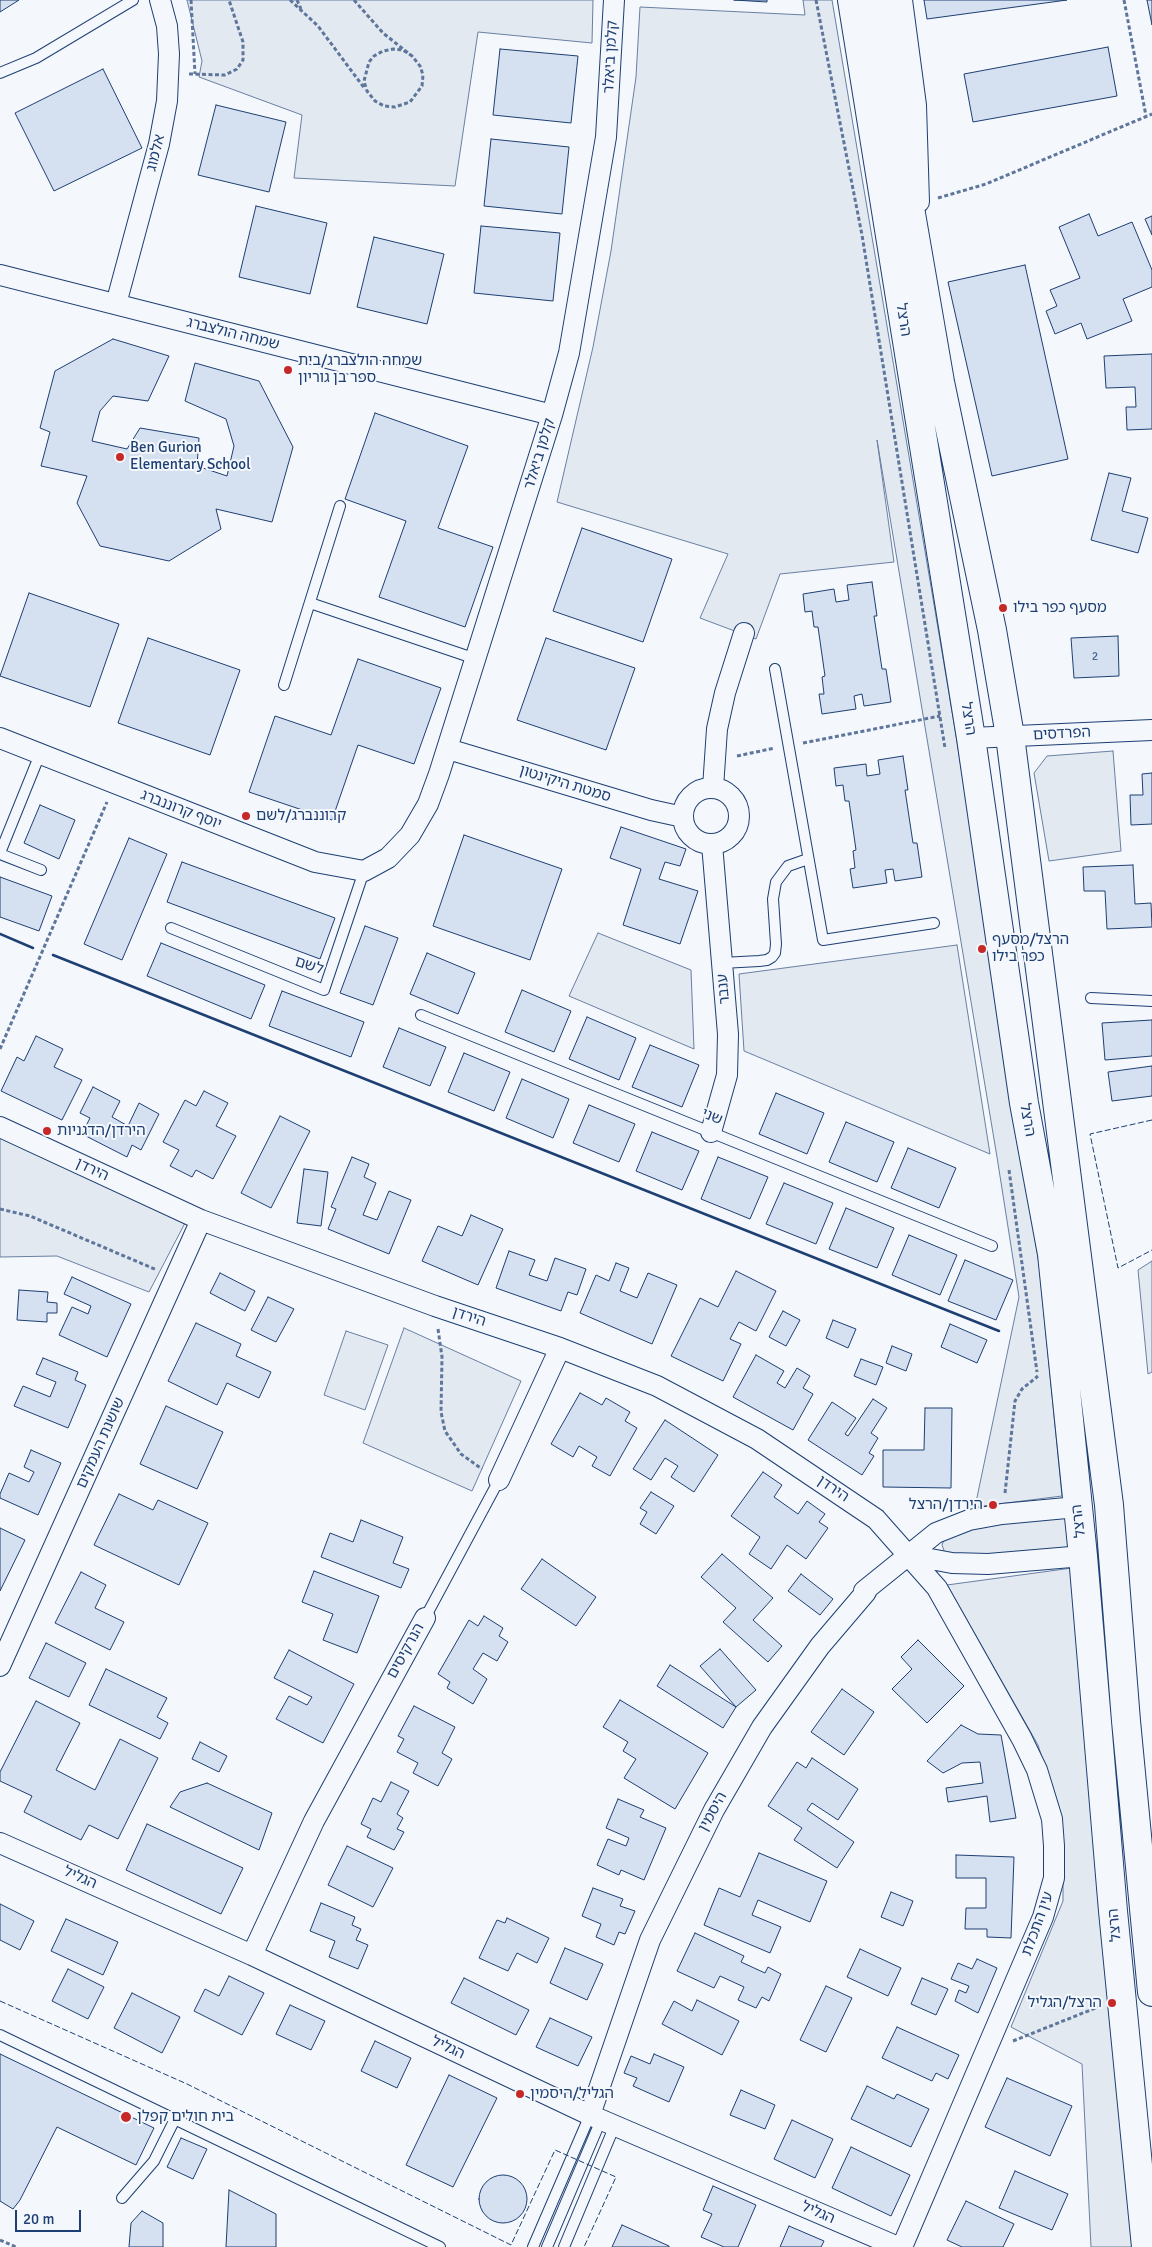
<!DOCTYPE html>
<html>
<head>
<meta charset="utf-8">
<style>
  body { margin:0 }
  #map { position:relative; width:1152px; height:2247px; overflow:hidden; background:#f4f7fb; font-family:Signika,sans-serif }
  canvas { display:block }
  .scale { position:absolute; left:15px; top:2210px; width:66px; height:22px; box-sizing:border-box; border:2px solid #1d3f73; border-top:0; padding-left:6px; font-size:15px; line-height:18px; white-space:nowrap; color:#1d3f73; -webkit-text-stroke:4px #f4f7fb; paint-order:stroke }
</style>
</head>
<body>
<div id="map">
<canvas width="1152" height="2247"></canvas>
<div class="scale">20 m</div>
</div>
<script>
const ctx = document.querySelector('canvas').getContext('2d');
ctx.lineJoin = 'round';
function fillPath(path, color) { ctx.fillStyle = color; ctx.fill(path, 'evenodd'); }
const toPath = rows => new Path2D(rows.map(r => 'M' + r).join(''));
function strokePath(path, color, width, dash) { ctx.strokeStyle = color; ctx.lineWidth = width; ctx.lineCap = dash ? 'butt' : 'round'; ctx.setLineDash(dash || []); ctx.stroke(path); }
function write(font, color, halo, rows, align = 'center') {
  ctx.font = font + ' Signika,"Noto Sans Hebrew",sans-serif'; ctx.lineWidth = 4; ctx.setLineDash([]); ctx.textBaseline = 'middle'; ctx.strokeStyle = halo; ctx.fillStyle = color; for (const [text, x, y, turn = 0] of rows) {
    ctx.save(); ctx.translate(x, y); ctx.rotate((+turn || 0) * Math.PI / 180); ctx.textAlign = isNaN(turn) ? turn : align; if (halo) ctx.strokeText(text, 0, 0); ctx.fillText(text, 0, 0); ctx.restore();
  }
}
const green = toPath([
  [187,0,593,0,592,43,478,32,455,186,294,178,302,115,199,77,202,61,187,0],
  [803,0,832,0,955,729,1039,1264,1062,1496,975,1507,1019,1297,997,1157,877,440,894,562,780,574,756,639,700,618,728,554,557,502,593,347,611,251,636,77,640,7,805,15,803,0],
  [1113,751,1121,851,1049,861,1034,773,1047,756,1113,751],
  [598,933,691,970,694,1049,569,996,598,933],
  [957,945,990,1154,744,1051,739,974,957,945],
  [0,1133,185,1223,149,1292,57,1256,0,1257,0,1133],
  [1152,1261,1152,1372,1148,1374,1138,1270,1152,1261],
  [404,1328,521,1381,472,1491,363,1443,404,1328],
  [346,1331,388,1345,365,1410,324,1395,346,1331],
  [1072,1512,1072,1552,981,1559,945,1553,942,1545,946,1535,956,1530,1072,1512],
  [1072,1568,1132,2247,1091,2247,1082,2064,1011,2027,1063,1901,1063,1849,1046,1770,1038,1745,947,1585,1072,1568]
]);
fillPath(green, '#e3e9f0');
strokePath(green, '#687fa3', 1);
const building = toPath([
  [0,0,19,0,0,12,0,0],
  [734,0,767,0,767,2,734,0],
  [924,0,1067,0,927,19,924,0],
  [1147,0,1152,0,1152,25,1147,0],
  [1108,47,1117,96,973,122,964,74,1108,47],
  [500,49,578,56,571,123,493,115,500,49],
  [103,69,142,148,54,191,15,113,103,69],
  [216,105,286,122,269,192,198,175,216,105],
  [491,139,569,147,562,214,484,206,491,139],
  [256,206,327,223,310,294,239,277,256,206],
  [1089,214,1098,236,1132,222,1152,270,1152,287,1123,299,1132,321,1087,339,1081,323,1055,334,1046,311,1057,306,1050,290,1080,278,1059,227,1089,214],
  [1152,216,1152,235,1145,219,1152,216],
  [481,226,560,233,553,301,474,293,481,226],
  [374,237,444,254,427,324,357,307,374,237],
  [1025,265,1068,459,992,476,948,282,1025,265],
  [113,339,169,356,148,401,113,396,100,411,92,441,127,449,140,428,199,438,197,466,227,476,234,446,226,419,185,401,195,363,259,381,293,447,272,522,216,509,221,529,169,561,100,546,77,503,87,476,41,466,50,432,40,428,55,371,113,339],
  [1152,354,1152,429,1127,430,1126,407,1136,407,1135,387,1106,388,1104,356,1152,354],
  [375,413,468,446,438,528,493,547,465,627,379,597,406,521,345,499,375,413],
  [1109,473,1131,478,1122,511,1148,518,1138,553,1091,540,1109,473],
  [582,528,672,559,643,642,553,611,582,528],
  [872,582,877,616,874,616,882,669,886,669,891,702,864,706,862,694,854,696,856,709,822,714,819,694,824,694,822,677,825,676,818,627,814,627,812,611,805,612,803,594,834,589,836,602,849,600,847,585,872,582],
  [29,593,119,624,90,707,0,676,29,593],
  [1118,636,1119,676,1074,678,1071,638,1118,636],
  [148,638,240,670,210,755,118,723,148,638],
  [546,638,635,668,606,750,517,720,546,638],
  [358,659,441,688,414,764,358,745,332,820,249,792,275,716,331,735,358,659],
  [903,756,908,790,905,790,913,843,917,843,922,877,895,881,893,869,885,870,887,883,853,888,850,869,855,868,853,851,856,850,849,801,845,801,843,785,836,786,834,768,866,764,867,776,880,774,878,760,903,756],
  [1152,773,1152,824,1131,825,1130,795,1143,795,1142,774,1152,773],
  [40,805,75,820,59,859,24,843,40,805],
  [621,827,686,849,680,866,665,862,659,879,698,891,680,944,623,925,641,869,610,858,621,827],
  [464,835,562,869,530,960,433,926,464,835],
  [129,838,167,854,122,960,84,944,129,838],
  [182,862,335,918,320,959,167,902,182,862],
  [1133,865,1135,904,1151,903,1152,927,1107,929,1105,891,1084,891,1083,867,1133,865],
  [0,877,52,896,39,931,0,917,0,877],
  [365,926,398,938,373,1005,340,993,365,926],
  [161,943,265,985,251,1019,147,976,161,943],
  [427,953,475,973,458,1014,410,994,427,953],
  [522,990,571,1011,554,1052,505,1032,522,990],
  [282,991,364,1022,351,1057,269,1026,282,991],
  [587,1017,636,1038,619,1080,569,1059,587,1017],
  [1152,1020,1152,1056,1105,1060,1102,1023,1152,1020],
  [399,1028,446,1047,430,1086,383,1067,399,1028],
  [36,1036,63,1049,54,1067,82,1080,62,1120,1,1091,17,1057,24,1061,36,1036],
  [650,1045,699,1065,682,1107,632,1087,650,1045],
  [464,1053,510,1072,494,1111,448,1092,464,1053],
  [1152,1066,1152,1096,1112,1101,1108,1072,1152,1066],
  [522,1079,569,1099,553,1138,506,1118,522,1079],
  [93,1087,120,1101,112,1117,128,1126,139,1103,159,1114,141,1150,132,1145,127,1157,82,1134,90,1118,80,1113,93,1087],
  [204,1091,228,1103,216,1126,236,1136,213,1179,196,1170,192,1177,170,1166,179,1150,163,1142,185,1100,196,1106,204,1091],
  [776,1093,824,1113,807,1154,759,1134,776,1093],
  [589,1105,635,1124,619,1162,573,1143,589,1105],
  [280,1116,310,1131,271,1208,241,1193,280,1116],
  [846,1122,894,1142,877,1182,829,1162,846,1122],
  [652,1132,699,1151,682,1190,636,1171,652,1132],
  [908,1148,956,1168,939,1208,891,1188,908,1148],
  [352,1157,369,1164,364,1177,376,1183,363,1215,377,1220,389,1191,411,1200,389,1254,328,1229,336,1209,331,1207,352,1157],
  [718,1157,768,1177,750,1219,701,1199,718,1157],
  [304,1169,328,1172,321,1226,297,1223,304,1169],
  [784,1183,833,1203,816,1244,766,1224,784,1183],
  [846,1208,894,1228,877,1268,829,1249,846,1208],
  [471,1215,503,1229,478,1285,422,1261,438,1226,462,1236,471,1215],
  [909,1235,957,1255,940,1295,892,1275,909,1235],
  [509,1251,535,1260,529,1275,547,1281,555,1258,586,1269,577,1295,568,1292,561,1311,496,1288,509,1251],
  [965,1260,1013,1280,996,1320,948,1301,965,1260],
  [616,1263,629,1268,620,1291,637,1298,648,1273,677,1285,652,1344,580,1313,596,1275,609,1281,616,1263],
  [736,1271,776,1291,756,1331,739,1322,730,1339,741,1344,723,1381,671,1356,700,1298,718,1307,736,1271],
  [220,1273,255,1291,245,1311,210,1293,220,1273],
  [72,1277,131,1304,107,1357,59,1335,72,1307,88,1314,91,1306,64,1294,72,1277],
  [19,1290,48,1292,47,1302,57,1303,57,1313,47,1313,47,1322,17,1320,19,1290],
  [268,1297,294,1309,276,1342,251,1330,268,1297],
  [783,1311,800,1320,786,1346,769,1337,783,1311],
  [833,1320,856,1329,848,1348,826,1338,833,1320],
  [196,1323,241,1344,236,1356,271,1372,259,1398,227,1383,217,1405,168,1381,196,1323],
  [950,1324,987,1340,977,1363,941,1347,950,1324],
  [892,1346,912,1354,906,1371,886,1363,892,1346],
  [756,1355,784,1371,777,1383,785,1388,797,1368,810,1376,803,1388,813,1394,793,1430,733,1397,756,1355],
  [43,1358,78,1372,75,1380,86,1385,68,1428,14,1406,23,1386,50,1397,56,1382,36,1374,43,1358],
  [861,1359,883,1367,876,1385,854,1376,861,1359],
  [580,1393,602,1405,606,1398,630,1412,625,1421,637,1428,610,1476,592,1466,597,1457,579,1446,573,1457,551,1444,580,1393],
  [873,1399,887,1408,871,1433,878,1438,869,1453,874,1456,862,1475,808,1440,832,1402,856,1418,845,1434,848,1436,873,1399],
  [166,1406,223,1432,197,1489,140,1464,166,1406],
  [925,1408,952,1408,951,1488,883,1487,883,1450,924,1450,925,1408],
  [665,1420,718,1455,694,1492,671,1477,678,1466,665,1458,651,1480,633,1469,665,1420],
  [31,1450,61,1463,38,1515,0,1498,0,1494,9,1473,29,1482,34,1472,24,1467,31,1450],
  [763,1472,782,1485,774,1497,798,1514,807,1501,825,1514,819,1522,828,1528,806,1559,787,1545,771,1569,749,1554,760,1537,731,1516,763,1472],
  [651,1492,674,1506,656,1534,640,1524,647,1512,640,1508,651,1492],
  [119,1494,153,1510,158,1500,208,1523,179,1585,94,1545,119,1494],
  [361,1520,403,1537,393,1563,409,1569,401,1588,321,1557,330,1533,353,1542,361,1520],
  [0,1528,25,1540,0,1591,0,1528],
  [722,1554,773,1598,753,1620,782,1646,768,1662,723,1622,736,1608,701,1577,722,1554],
  [542,1559,596,1597,576,1626,521,1589,542,1559],
  [314,1571,379,1596,357,1653,323,1640,333,1614,302,1602,314,1571],
  [81,1572,106,1585,95,1608,124,1622,110,1650,55,1623,81,1572],
  [801,1574,833,1599,820,1615,788,1591,801,1574],
  [484,1616,503,1628,499,1636,508,1642,497,1661,483,1653,473,1669,487,1679,473,1704,447,1688,450,1682,438,1674,469,1620,478,1626,484,1616],
  [918,1640,964,1686,927,1723,892,1689,912,1669,901,1657,918,1640],
  [46,1643,86,1663,69,1697,29,1678,46,1643],
  [720,1649,756,1690,736,1707,700,1666,720,1649],
  [289,1650,354,1684,323,1743,276,1719,289,1696,307,1705,312,1697,274,1678,289,1650],
  [670,1665,736,1707,723,1728,657,1686,670,1665],
  [106,1669,167,1698,157,1717,168,1723,160,1739,89,1705,106,1669],
  [842,1689,874,1712,844,1755,811,1732,842,1689],
  [620,1700,708,1753,675,1809,624,1778,636,1759,623,1751,628,1742,603,1727,620,1700],
  [36,1701,80,1723,56,1770,95,1790,120,1739,158,1758,118,1839,89,1825,81,1840,50,1825,24,1812,32,1796,0,1781,0,1772,36,1701],
  [414,1706,455,1727,442,1753,452,1759,438,1786,413,1773,418,1763,397,1752,404,1739,398,1736,414,1706],
  [961,1725,978,1734,1001,1735,1016,1818,990,1822,987,1796,948,1802,946,1788,983,1783,980,1762,962,1763,943,1773,927,1761,961,1725],
  [200,1742,227,1756,219,1772,192,1759,200,1742],
  [812,1758,858,1789,838,1820,812,1803,807,1810,854,1842,837,1868,794,1840,802,1828,768,1806,797,1762,806,1768,812,1758],
  [391,1782,409,1791,397,1814,403,1818,397,1829,404,1832,394,1850,367,1837,371,1829,361,1824,373,1798,381,1802,391,1782],
  [207,1783,272,1813,259,1850,170,1807,180,1792,207,1783],
  [618,1799,644,1810,640,1817,666,1828,644,1880,621,1870,619,1875,597,1865,608,1839,626,1846,629,1838,606,1828,618,1799],
  [147,1824,243,1868,221,1914,126,1870,147,1824],
  [347,1846,393,1868,373,1907,328,1885,347,1846],
  [759,1853,827,1881,810,1922,758,1900,752,1915,781,1927,770,1953,704,1925,719,1888,740,1897,759,1853],
  [956,1855,1014,1857,1011,1938,987,1937,987,1929,965,1929,966,1908,986,1908,986,1878,956,1878,956,1855],
  [593,1888,623,1899,620,1906,635,1911,625,1934,619,1932,614,1945,596,1937,601,1924,582,1916,593,1888],
  [891,1892,913,1901,903,1926,881,1917,891,1892],
  [321,1903,355,1917,352,1925,361,1929,356,1940,368,1945,358,1969,329,1957,335,1941,310,1931,321,1903],
  [0,1904,34,1921,20,1950,0,1940,0,1904],
  [507,1918,549,1938,537,1963,517,1953,508,1971,479,1958,497,1920,505,1923,507,1918],
  [66,1919,118,1942,103,1975,51,1951,66,1919],
  [695,1933,744,1956,741,1962,765,1973,768,1967,781,1974,769,2001,762,1997,756,2008,738,2000,744,1987,720,1976,714,1988,677,1971,695,1933],
  [565,1948,603,1964,587,2000,550,1983,565,1948],
  [860,1949,901,1968,888,1996,847,1977,860,1949],
  [977,1959,997,1968,978,2013,955,2001,959,1990,966,1993,969,1986,951,1979,958,1963,972,1969,977,1959],
  [68,1969,104,1987,88,2019,52,2001,68,1969],
  [229,1976,264,1993,242,2035,194,2011,205,1989,219,1996,229,1976],
  [464,1978,529,2010,516,2035,451,2003,464,1978],
  [922,1978,948,1989,936,2015,911,2004,922,1978],
  [826,1986,852,1998,826,2052,800,2040,826,1986],
  [132,1993,180,2017,162,2053,114,2028,132,1993],
  [697,2000,739,2021,722,2055,662,2024,674,2001,692,2011,697,2000],
  [290,2005,325,2021,311,2050,276,2034,290,2005],
  [550,2018,592,2037,578,2066,536,2047,550,2018],
  [897,2027,959,2055,948,2079,936,2073,932,2081,882,2058,897,2027],
  [375,2041,411,2058,397,2088,361,2071,375,2041],
  [0,2054,154,2128,136,2165,57,2127,20,2200,13,2209,0,2201,0,2054],
  [654,2054,684,2067,669,2102,633,2086,637,2078,624,2073,631,2056,650,2064,654,2054],
  [449,2075,497,2098,453,2187,406,2165,449,2075],
  [1007,2078,1072,2106,1050,2156,985,2127,1007,2078],
  [867,2086,894,2099,897,2094,929,2109,911,2147,851,2119,867,2086],
  [741,2090,775,2105,765,2129,730,2115,741,2090],
  [792,2120,833,2139,815,2178,774,2159,792,2120],
  [181,2138,207,2149,193,2179,167,2167,181,2138],
  [851,2147,910,2175,891,2216,832,2188,851,2147],
  [1015,2171,1068,2194,1052,2230,999,2208,1015,2171],
  '479 2199a24 24 0 1 1 48 0a24 24 0 1 1-48 0Z',
  [713,2186,756,2205,738,2247,724,2247,701,2237,712,2214,703,2210,713,2186],
  [229,2190,276,2214,276,2247,226,2247,229,2190],
  [966,2201,1014,2224,1003,2247,962,2247,947,2240,966,2201],
  [142,2211,163,2223,163,2247,129,2247,131,2223,142,2211],
  [622,2225,669,2246,669,2247,612,2247,622,2225],
  [789,2226,824,2241,821,2247,780,2247,789,2226]
]);
fillPath(building, '#d5e0f0');
strokePath(building, '#1d3f73', 1);
const lane = toPath([
  [0,73,36,58,133,0],
  [310,603,476,659],
  [775,669,823,940,934,923],
  [284,685,340,506],
  [0,853,40,754],
  [0,854,41,870],
  [171,928,324,990,364,871],
  [722,963,759,961,767,960,772,957,775,953,776,944,773,899,776,882,788,866,808,859],
  [1091,998,1152,1001],
  [421,1015,992,1246],
  [425,1618,499,1480],
  [0,2035,440,2247],
  [122,2198,154,2161,175,2119],
  [533,2247,590,2115],
  [547,2247,601,2120],
  [564,2247,615,2125]
]);
const street = toPath([
  [902,0,916,105,919,202],
  [0,275,552,415],
  [116,304,159,144,167,101,169,54,167,26,160,0],
  [0,738,315,862,364,871,388,858,410,835,428,804,439,774,552,415,569,353,606,137,614,0],
  [971,738,1152,730],
  [448,749,651,810,683,817],
  [713,788,717,729,725,693,744,633],
  '683 816a28 28 0 1 1 56 0a28 28 0 1 1-56 0Z',
  [0,1127,201,1220,435,1306,560,1348,657,1386,757,1439,876,1519,937,1588,1022,1739,1037,1770,1052,1819,1054,1846,1054,1878,1043,1917,902,2247],
  [711,1132,727,1075,728,1034,712,844],
  [499,1480,560,1348],
  [909,1555,952,1563,988,1564,1083,1556],
  [0,1666,201,1220],
  [0,1843,252,1955,590,2115,898,2247],
  [252,1955,314,1821,425,1618],
  [590,2115,650,1940,714,1810,762,1727,820,1646,866,1592,864,1591,936,1533,969,1520,1002,1514,1077,1507]
]);
const primary = toPath([
  [852,0,971,738,1024,1103,1052,1254,1083,1556,1113,1911,1146,2247],
  [880,0,910,208,940,382,992,630,1010,736,1109,1505,1126,1721,1152,1992]
]);
strokePath(lane, '#1d3f73', 12);
strokePath(street, '#1d3f73', 22);
strokePath(primary, '#1d3f73', 30);
strokePath(toPath([
  [191,0,195,74],
  [290,0,318,26,365,89],
  [297,0,301,9],
  [354,0,383,33,412,56,420,66,423,75,422,86,410,102,395,107,384,106,375,101,367,91,364,81,369,62,374,56,383,51,393,49,403,50,412,56],
  [816,0,862,235,945,748],
  [1124,0,1146,116],
  [189,74,225,75,237,69,243,60,243,42,229,0],
  [938,198,986,184,1152,114],
  [803,743,940,716],
  [737,756,775,748],
  [0,1049,107,802],
  [1009,1170,1037,1372],
  [0,1209,30,1216,157,1270],
  [438,1329,442,1357,441,1412,445,1431,461,1454,482,1469],
  [1005,1493,1015,1401,1022,1389,1038,1376],
  [1013,2041,1098,2007],
  [0,2240,16,2247]
]), '#5e769c', 3, [4, 2.5]);
strokePath(lane, '#f4f7fb', 10);
strokePath(street, '#f4f7fb', 20);
strokePath(primary, '#f4f7fb', 28);
strokePath(toPath([
  [1152,1120,1090,1134,1118,1268,1152,1250],
  [0,2001,187,2084,511,2245,555,2150,616,2177,584,2247]
]), '#1d3f73', 1, [6, 2.5]);
strokePath(toPath([
  [0,934,33,948],
  [53,955,999,1331]
]), '#1d3f73', 2.5);
for (const [x, y, r, color] of [
  [288,370,5,"#c62828"],
  [120,457,5,"#c62828"],
  [1003,608,5,"#c62828"],
  [246,816,5,"#c62828"],
  [982,949,5,"#c62828"],
  [47,1131,5,"#c62828"],
  [993,1505,5,"#c62828"],
  [1112,2003,5,"#c62828"],
  [520,2094,5,"#c62828"],
  [126,2117,6,"#c62828"]
]) { const dot = new Path2D(); dot.arc(x, y, r, 0, 2 * Math.PI); ctx.fillStyle = color; ctx.fill(dot); strokePath(dot, '#f4f7fb', 2); }
write('12px', '#4b6792', null, [
  ["2",1095,657]
]);
write('15px', '#1d3f73', '#f4f7fb', [
  ["קלמן ביאלר",611,57,-87],
  ["אלמוג",156,153,-76],
  ["הרצל",903,320,81],
  ["שמחה הולצברג",233,334,14],
  ["קלמן ביאלר",540,454,-73],
  ["הרצל",968,719,81],
  ["הפרדסים",1062,734,-3],
  ["סמטת היקינטון",565,784,17],
  ["יוסף קרוננברג",181,810,21],
  ["לשם",309,966,18],
  ["ענבר",724,989,-95],
  ["שני",712,1117,22],
  ["הרצל",1027,1120,80],
  ["הירדן",92,1170,25],
  ["הירדן",469,1317,18],
  ["שושנת העמקים",101,1443,-66],
  ["הירדן",833,1489,34],
  ["הרצל",1079,1521,-97],
  ["הנרקיסים",406,1651,-61],
  ["היסמין",713,1812,-61],
  ["הגליל",80,1878,24],
  ["עין התכלת",1038,1924,-70],
  ["הרצל",1115,1925,-95],
  ["הגליל",448,2048,25],
  ["הגליל",818,2213,23]
]);
write('15px', '#1d3f73', '#f4f7fb', [
  ["שמחה הולצברג/בית",298,361],
  ["ספר בן גוריון",298,378],
  ["Ben Gurion",130,448],
  ["Elementary School",130,465],
  ["מסעף כפר בילו",1013,608],
  ["קרוננברג/לשם",256,816],
  ["הרצל/מסעף",992,940],
  ["כפר בילו",992,957],
  ["הירדן/הדגניות",57,1131],
  ["הירדן/הרצל",983,1505,"right"],
  ["הרצל/הגליל",1102,2003,"right"],
  ["הגליל/היסמין",530,2094],
  ["בית חולים קפלן",137,2117]
], 'left');
</script>
</body>
</html>
